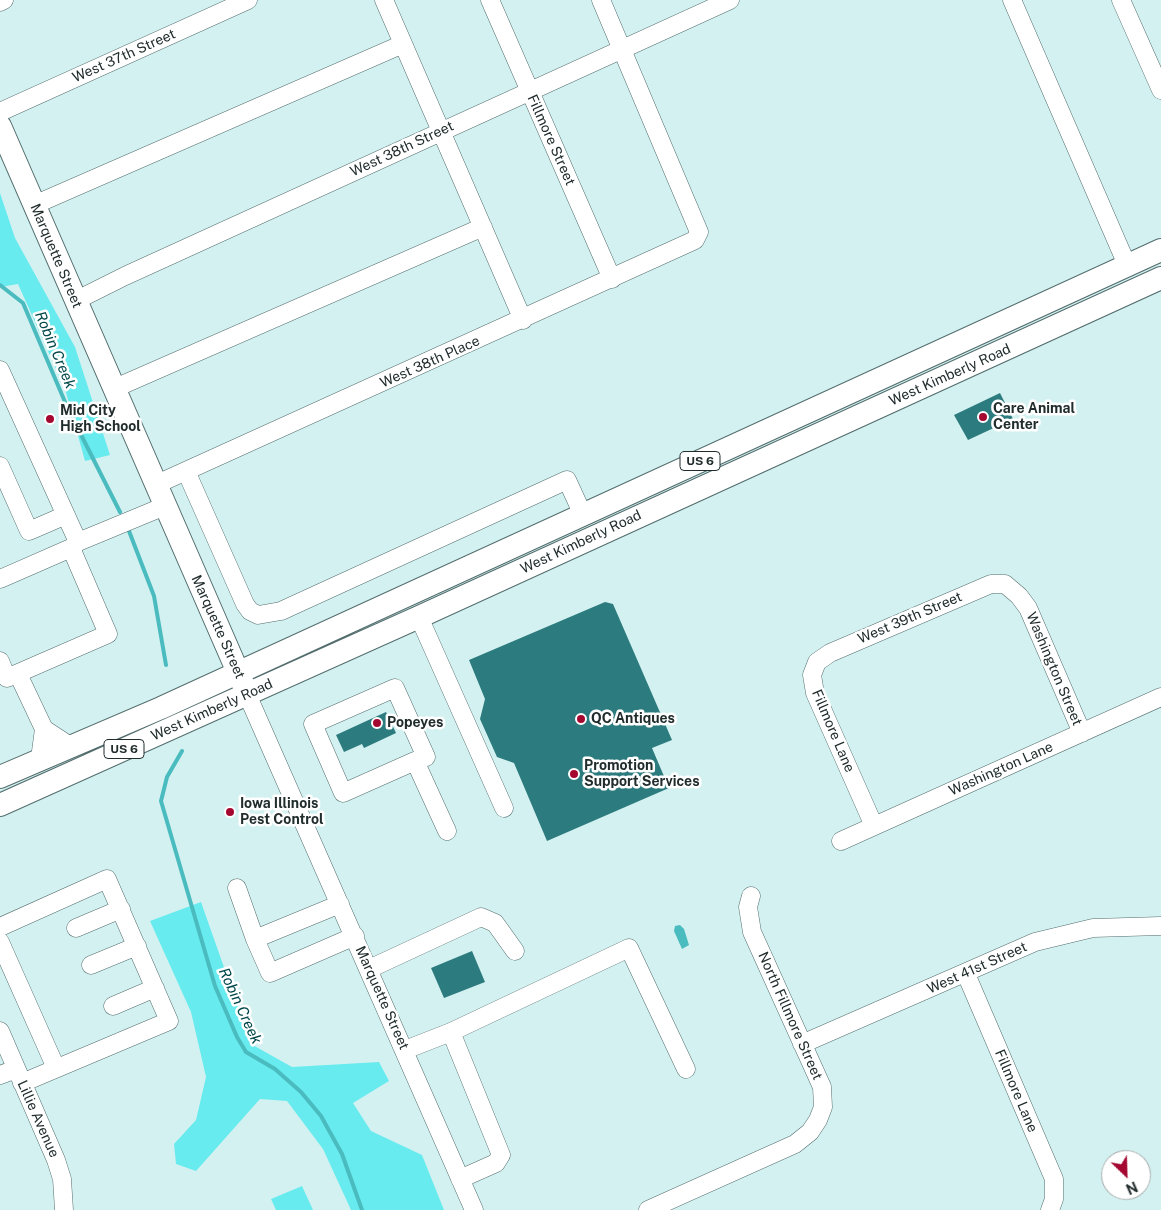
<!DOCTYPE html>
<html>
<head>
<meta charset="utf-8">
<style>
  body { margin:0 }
  #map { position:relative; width:1161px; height:1210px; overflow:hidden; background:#d4f1f1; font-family:"Public Sans",sans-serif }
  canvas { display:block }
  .north { position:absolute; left:1101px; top:1150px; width:50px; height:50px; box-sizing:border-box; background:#fff; border:1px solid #a6abab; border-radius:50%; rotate:156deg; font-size:14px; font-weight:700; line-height:20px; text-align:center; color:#212c2d }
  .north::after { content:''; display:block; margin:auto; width:18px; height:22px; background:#a4072f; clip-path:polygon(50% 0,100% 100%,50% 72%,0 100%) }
</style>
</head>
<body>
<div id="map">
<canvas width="1161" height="1210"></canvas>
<div class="north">N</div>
</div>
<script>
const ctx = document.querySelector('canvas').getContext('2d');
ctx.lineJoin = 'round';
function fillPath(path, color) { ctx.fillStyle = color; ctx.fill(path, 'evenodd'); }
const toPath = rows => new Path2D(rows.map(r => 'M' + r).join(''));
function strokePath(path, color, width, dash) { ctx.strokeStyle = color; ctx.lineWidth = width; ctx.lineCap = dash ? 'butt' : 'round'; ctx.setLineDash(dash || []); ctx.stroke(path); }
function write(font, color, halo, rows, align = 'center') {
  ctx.font = font + ' "Public Sans",sans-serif'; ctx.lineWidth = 5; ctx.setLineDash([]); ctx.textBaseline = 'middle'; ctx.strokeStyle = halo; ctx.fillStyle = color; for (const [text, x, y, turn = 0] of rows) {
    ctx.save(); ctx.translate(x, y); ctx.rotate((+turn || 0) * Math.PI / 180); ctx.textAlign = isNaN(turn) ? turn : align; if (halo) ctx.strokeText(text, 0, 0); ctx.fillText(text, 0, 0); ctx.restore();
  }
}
fillPath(toPath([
  [0,193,15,238,75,347,110,455,85,461,65,389,18,284,0,287],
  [201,902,251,1044,292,1067,379,1062,389,1081,353,1103,371,1131,422,1155,444,1210,351,1210,323,1149,287,1101,260,1099,196,1171,176,1164,174,1144,196,1120,206,1077,191,1012,150,921],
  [302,1186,313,1210,276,1210,271,1199]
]), '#68ebee');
fillPath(toPath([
  [680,925,684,929,689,945,682,949,674,931,675,926]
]), '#4abbbe');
strokePath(toPath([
  [0,285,23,303,68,409,120,512],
  [129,531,154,596,166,665],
  [182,751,167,777,161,801,215,986,237,1037,246,1052,275,1069,301,1092,321,1116,342,1154,362,1210]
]), '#4abbbe', 4);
fillPath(toPath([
  [1000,393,1013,419,968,440,954,415],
  [605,602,613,604,672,740,652,748,669,788,547,841,514,763,497,757,480,719,485,699,469,660],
  [386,712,396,733,364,748,362,744,344,752,336,735],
  [472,951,485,982,444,998,431,968]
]), '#2c7b7e');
const minor = toPath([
  [384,0,523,320],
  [490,0,612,279],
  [1012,0,1127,265],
  [1121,0,1161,90],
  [0,2,4,0],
  [0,112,248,0],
  [34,205,403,44],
  [75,301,125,276,730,0],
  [0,370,78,542],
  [113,389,483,227],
  [0,466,29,531,66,515],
  [186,471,245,604,250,611,258,615,281,611,567,480,583,515],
  [155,485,695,240,699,232,601,0],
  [0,579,71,548],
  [419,617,504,808],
  [0,661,7,678,108,634,71,548,78,542,165,506],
  [18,674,44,729],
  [247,694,474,1210],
  [40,759,44,729,70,746],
  [415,761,426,757,395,688,313,724,343,793,415,761,447,831],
  [874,826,815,693,812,675,817,662,830,653,991,584,1005,584,1019,596,1028,608,1082,733],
  [841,841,1161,697],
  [237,888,255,939],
  [340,904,255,939,270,973,355,936],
  [0,927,107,879,169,1021,22,1083],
  [76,928,121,909],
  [0,942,56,1068],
  [91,965,137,946],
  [369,969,481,917,495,923,515,951],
  [966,974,1054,1179,1054,1199,1050,1210],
  [113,1006,155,988],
  [0,1031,56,1160,62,1179,64,1210],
  [451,1032,501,1155,496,1163,460,1179],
  [802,1044,1035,942,1093,928,1161,926],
  [405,1050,451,1032,629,948,686,1069],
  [0,1075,16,1069],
  [648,1210,795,1144,810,1132,818,1120,823,1107,822,1087,752,932,748,907,751,896]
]);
const major = toPath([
  [0,126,244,686],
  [0,777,161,708,1161,250],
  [0,805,419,617,1161,278]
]);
strokePath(minor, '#536d6d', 19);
strokePath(major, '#536d6d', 24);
strokePath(minor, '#fff', 18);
strokePath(major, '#fff', 22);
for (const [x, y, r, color] of [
  [983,417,5,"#a4072f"],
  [50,419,5,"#a4072f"],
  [581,719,5,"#a4072f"],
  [377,723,5,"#a4072f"],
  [574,774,5,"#a4072f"],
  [230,812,5,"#a4072f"]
]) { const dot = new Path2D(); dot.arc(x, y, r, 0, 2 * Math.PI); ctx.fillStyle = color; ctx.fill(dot); strokePath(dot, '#fff', 2); }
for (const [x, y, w] of [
  [700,461,40],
  [124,749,40]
]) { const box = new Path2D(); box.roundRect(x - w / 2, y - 9.5, w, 19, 4); ctx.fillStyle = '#fff'; ctx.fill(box); strokePath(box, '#212c2d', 1); }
write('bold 12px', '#212c2d', null, [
  ["US 6",700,461],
  ["US 6",124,749]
]);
write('14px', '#212c2d', '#fff', [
  ["West 37th Street",124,56,-24],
  ["Fillmore Street",551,140,66],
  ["West 38th Street",402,149,-25],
  ["Marquette Street",56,256,67],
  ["West 38th Place",430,362,-24],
  ["West Kimberly Road",950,375,-24],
  ["West Kimberly Road",581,542,-25],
  ["West 39th Street",910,618,-23],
  ["Marquette Street",218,627,66],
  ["Washington Street",1054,669,67],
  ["West Kimberly Road",212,710,-24],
  ["Fillmore Lane",833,731,67],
  ["Washington Lane",1001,769,-24],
  ["West 41st Street",977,968,-24],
  ["Marquette Street",382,998,66],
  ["North Fillmore Street",790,1016,66],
  ["Fillmore Lane",1016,1091,67],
  ["Lillie Avenue",38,1119,66]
]);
write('bold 14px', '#212c2d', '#fff', [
  ["Care Animal",993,409],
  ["Center",993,425],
  ["Mid City",60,411],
  ["High School",60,427],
  ["QC Antiques",591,719],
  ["Popeyes",387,723],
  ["Promotion",584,766],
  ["Support Services",584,782],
  ["Iowa Illinois",240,804],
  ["Pest Control",240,820]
], 'left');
write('italic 15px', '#00484a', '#fff', [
  ["Robin Creek",55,350,67],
  ["Robin Creek",240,1006,65]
]);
</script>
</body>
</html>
